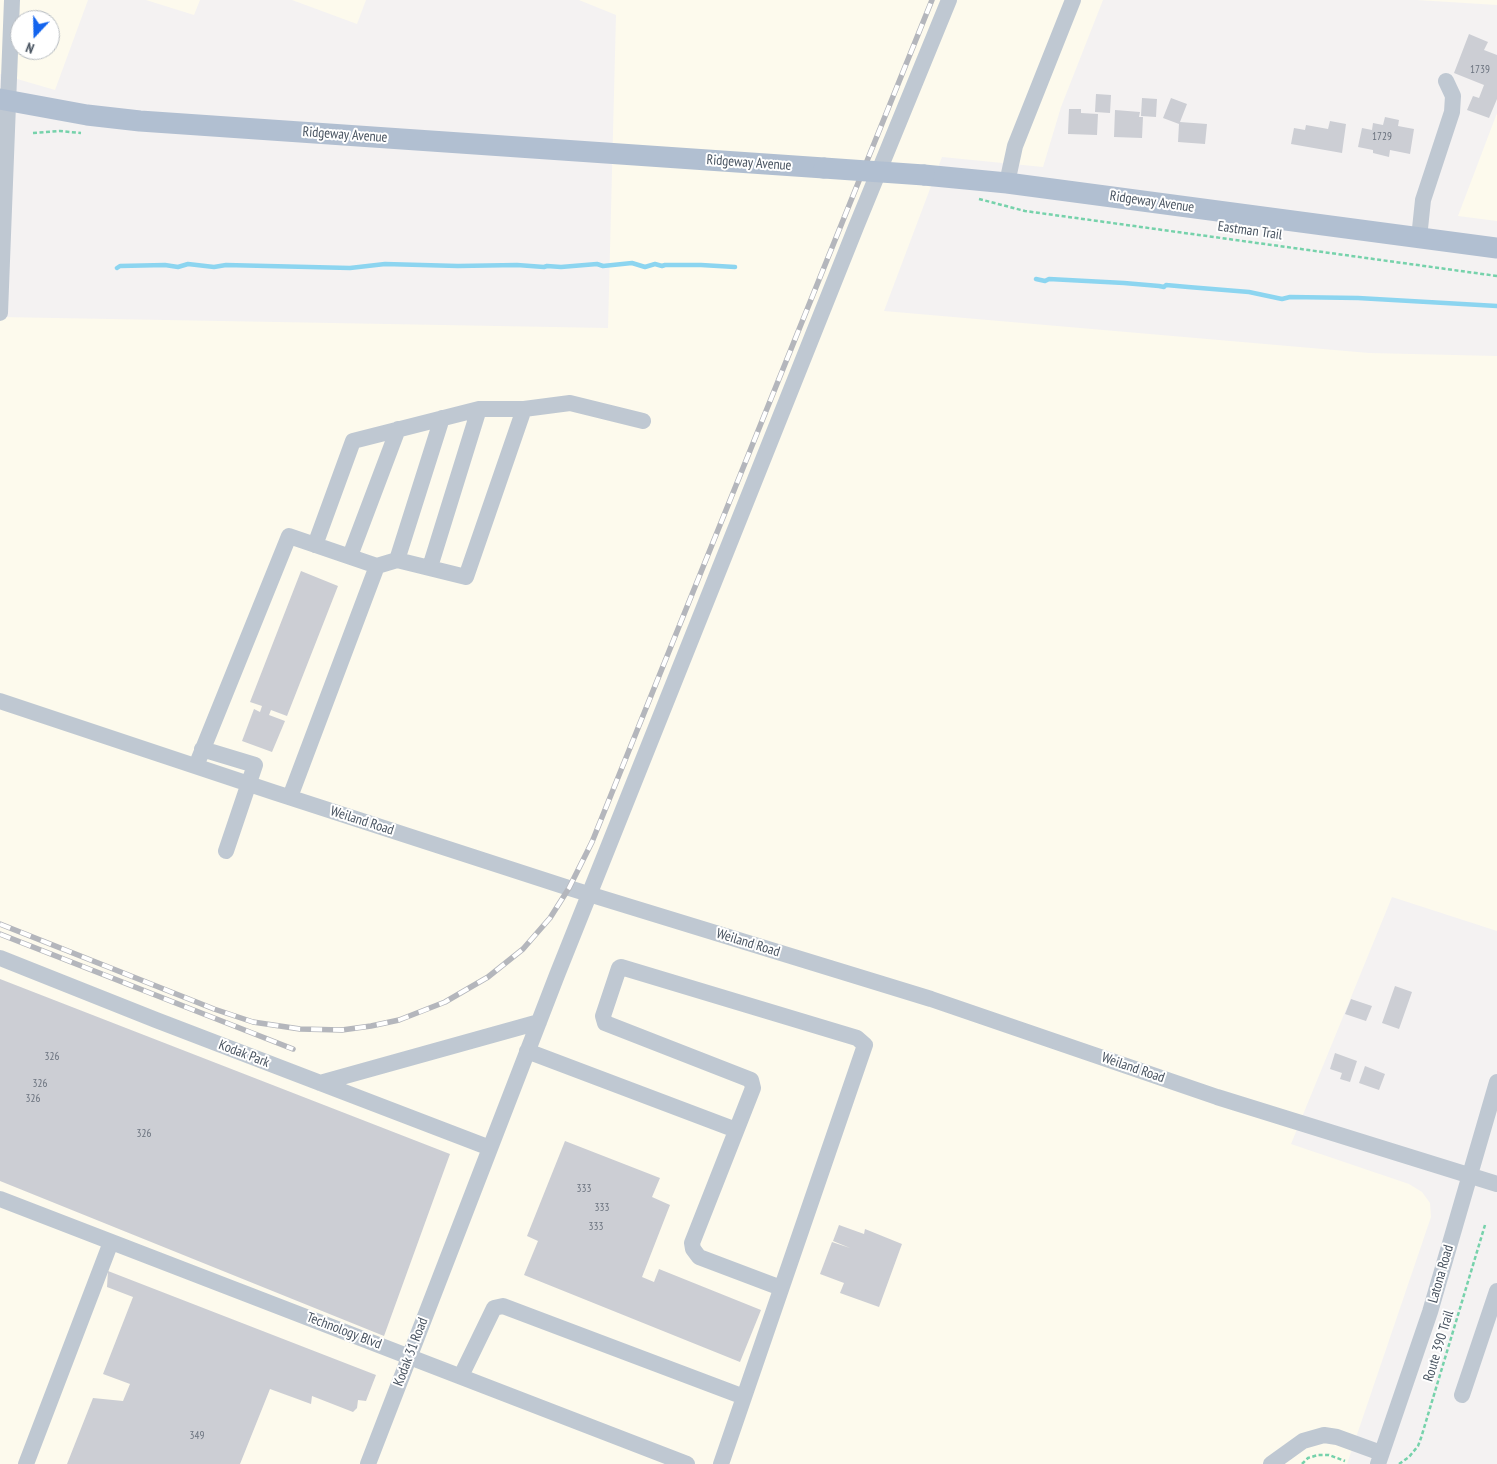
<!DOCTYPE html>
<html>
<head>
<meta charset="utf-8">
<style>
  body { margin:0 }
  #map { position:relative; width:1497px; height:1464px; overflow:hidden; background:#f4f2f2; font-family:"PT Sans Narrow",sans-serif }
  canvas { display:block }
  .north { position:absolute; left:10px; top:10px; width:50px; height:50px; box-sizing:border-box; background:#fff; border:1px solid #b6bbc0; border-radius:50%; rotate:201deg; font-size:14px; font-weight:700; line-height:20px; text-align:center; color:#495461 }
  .north::after { content:''; display:block; margin:auto; width:18px; height:22px; background:#1364ee; clip-path:polygon(50% 0,100% 100%,50% 72%,0 100%) }
</style>
</head>
<body>
<div id="map">
<canvas width="1497" height="1464"></canvas>
<div class="north">N</div>
</div>
<script>
const ctx = document.querySelector('canvas').getContext('2d');
ctx.lineJoin = 'round';
function fillPath(path, color) { ctx.fillStyle = color; ctx.fill(path, 'evenodd'); }
const toPath = rows => new Path2D(rows.map(r => 'M' + r).join(''));
function strokePath(path, color, width, dash) { ctx.strokeStyle = color; ctx.lineWidth = width; ctx.lineCap = dash ? 'butt' : 'round'; ctx.setLineDash(dash || []); ctx.stroke(path); }
function write(font, color, halo, rows, align = 'center') {
  ctx.font = font + ' "PT Sans Narrow",sans-serif'; ctx.lineWidth = 4; ctx.setLineDash([]); ctx.textBaseline = 'middle'; ctx.strokeStyle = halo; ctx.fillStyle = color; for (const [text, x, y, turn = 0] of rows) {
    ctx.save(); ctx.translate(x, y); ctx.rotate((+turn || 0) * Math.PI / 180); ctx.textAlign = isNaN(turn) ? turn : align; if (halo) ctx.strokeText(text, 0, 0); ctx.fillText(text, 0, 0); ctx.restore();
  }
}
fillPath(toPath([
  [0,0,88,0,55,90,0,74],
  [20,20,50,20,50,50,20,50],
  [146,0,200,0,194,15],
  [292,0,366,0,357,24],
  [579,0,1103,0,1061,107,1043,167,942,157,884,311,1369,353,1497,356,1497,931,1392,897,1291,1144,1409,1184,1422,1192,1430,1203,1431,1217,1347,1464,0,1464,0,317,608,328,616,15],
  [1417,0,1497,0,1497,5],
  [1497,113,1497,221,1458,216]
]), '#fdfaed');
strokePath(toPath([
  [117,268,120,266,165,265,178,267,188,264,214,267,226,265,350,268,385,264,458,266,517,265,544,267,547,266,561,267,597,264,603,266,632,263,645,267,655,264,662,266,665,265,701,265,735,267],
  [1036,279,1045,281,1049,279,1124,283,1159,286,1164,287,1166,285,1188,287,1249,292,1282,299,1290,297,1358,298,1497,306]
]), '#8cd5f0', 4.5);
fillPath(toPath([
  [1469,34,1488,42,1484,50,1497,55,1497,99,1489,118,1467,110,1473,96,1479,98,1484,85,1454,73],
  [1096,94,1111,95,1110,113,1095,112],
  [1142,98,1157,99,1156,117,1141,116],
  [1171,98,1187,104,1180,122,1207,124,1205,144,1178,142,1179,124,1163,118],
  [1069,109,1081,109,1081,113,1098,114,1097,135,1068,134],
  [1115,110,1140,112,1139,117,1143,117,1142,138,1114,137],
  [1385,117,1399,120,1398,126,1414,129,1410,154,1390,150,1389,157,1373,153,1373,150,1358,147,1362,128,1372,130,1373,123,1383,125],
  [1330,121,1346,124,1342,153,1291,144,1294,128,1305,130,1306,125,1328,129],
  [301,571,338,586,287,716,271,710,269,715,285,721,272,752,242,741,254,709,260,712,262,706,250,702],
  [0,979,450,1154,384,1336,0,1181],
  [1395,986,1412,992,1399,1029,1382,1023],
  [1351,999,1372,1006,1366,1021,1345,1014],
  [1335,1053,1357,1061,1350,1082,1340,1079,1342,1073,1330,1069],
  [1365,1066,1385,1074,1379,1090,1359,1083],
  [565,1141,660,1178,652,1197,670,1205,642,1277,654,1282,659,1269,761,1310,740,1362,524,1275,538,1241,527,1236],
  [839,1225,864,1234,865,1229,902,1244,879,1307,840,1293,844,1283,820,1274,832,1242,850,1248,833,1241],
  [108,1271,376,1375,366,1401,358,1400,357,1408,353,1412,312,1396,311,1404,270,1389,240,1464,67,1464,93,1398,123,1401,130,1384,103,1374,133,1297,107,1287]
]), '#ccced4');
strokePath(toPath([
  [33,133,60,131,81,133],
  [979,199,1025,211,1497,276],
  [1302,1464,1308,1458,1318,1455,1329,1455,1345,1461],
  [1399,1464,1409,1457,1418,1446,1421,1438,1485,1225]
]), '#76d2ab', 2.5, [4, 2.5]);
strokePath(toPath([
  [1007,183,1015,146,1073,0],
  [1419,238,1423,200,1452,112,1453,96,1446,81],
  [0,313,12,0],
  [315,545,353,441,479,409,524,409,570,403,643,421],
  [350,556,398,429],
  [397,560,442,418],
  [430,567,479,409],
  [0,701,273,792,569,888,931,999,1217,1097,1497,1184],
  [202,749,255,765,226,851],
  [196,766,289,536,377,566,397,560,466,577,524,409],
  [290,797,377,566],
  [0,958,156,1020,490,1148],
  [527,1051,736,1130],
  [320,1083,539,1022],
  [0,1199,687,1464],
  [461,1376,494,1308,503,1306,744,1397],
  [1462,1395,1497,1291],
  [26,1464,111,1242],
  [368,1464,557,975,856,227,949,0],
  [721,1464,865,1045,857,1038,621,967,619,968,603,1016,605,1023,751,1080,753,1088,692,1243,693,1249,699,1257,781,1288],
  [1271,1464,1303,1441,1324,1435,1337,1437,1381,1453],
  [1378,1464,1430,1312,1497,1082]
]), '#bfc8d2', 16);
strokePath(toPath([
  [0,99,87,115,140,121,824,168],
  [924,175,1007,183,1497,248]
]), '#b1bfd1', 21);
const rail = toPath([
  [0,924,214,1009,253,1022,300,1029,342,1030,371,1026,399,1020,445,1002,488,977,523,949,550,918,569,888,592,842,932,0],
  [0,934,293,1049]
]);
strokePath(rail, '#b4b6bc', 5.5);
strokePath(rail, '#fff', 4, [11]);
strokePath(toPath([
  [824,168,924,175]
]), '#b1bfd1', 21);
write('11px', '#6a727e', null, [
  ["1739",1480,70],
  ["1729",1382,137],
  ["326",52,1057],
  ["326",40,1084],
  ["326",33,1099],
  ["326",144,1134],
  ["333",584,1189],
  ["333",602,1208],
  ["333",596,1227],
  ["349",197,1436]
]);
write('14px', '#495461', '#fff', [
  ["Ridgeway Avenue",345,135,4],
  ["Ridgeway Avenue",749,163,4],
  ["Ridgeway Avenue",1152,202,8],
  ["Eastman Trail",1250,231,8],
  ["Weiland Road",362,821,18],
  ["Weiland Road",748,943,17],
  ["Kodak Park",244,1054,21],
  ["Weiland Road",1133,1068,19],
  ["Latona Road",1441,1274,-74],
  ["Technology Blvd",344,1331,21],
  ["Route 390 Trail",1439,1346,-73],
  ["Kodak 31 Road",411,1352,-69]
]);
</script>
</body>
</html>
